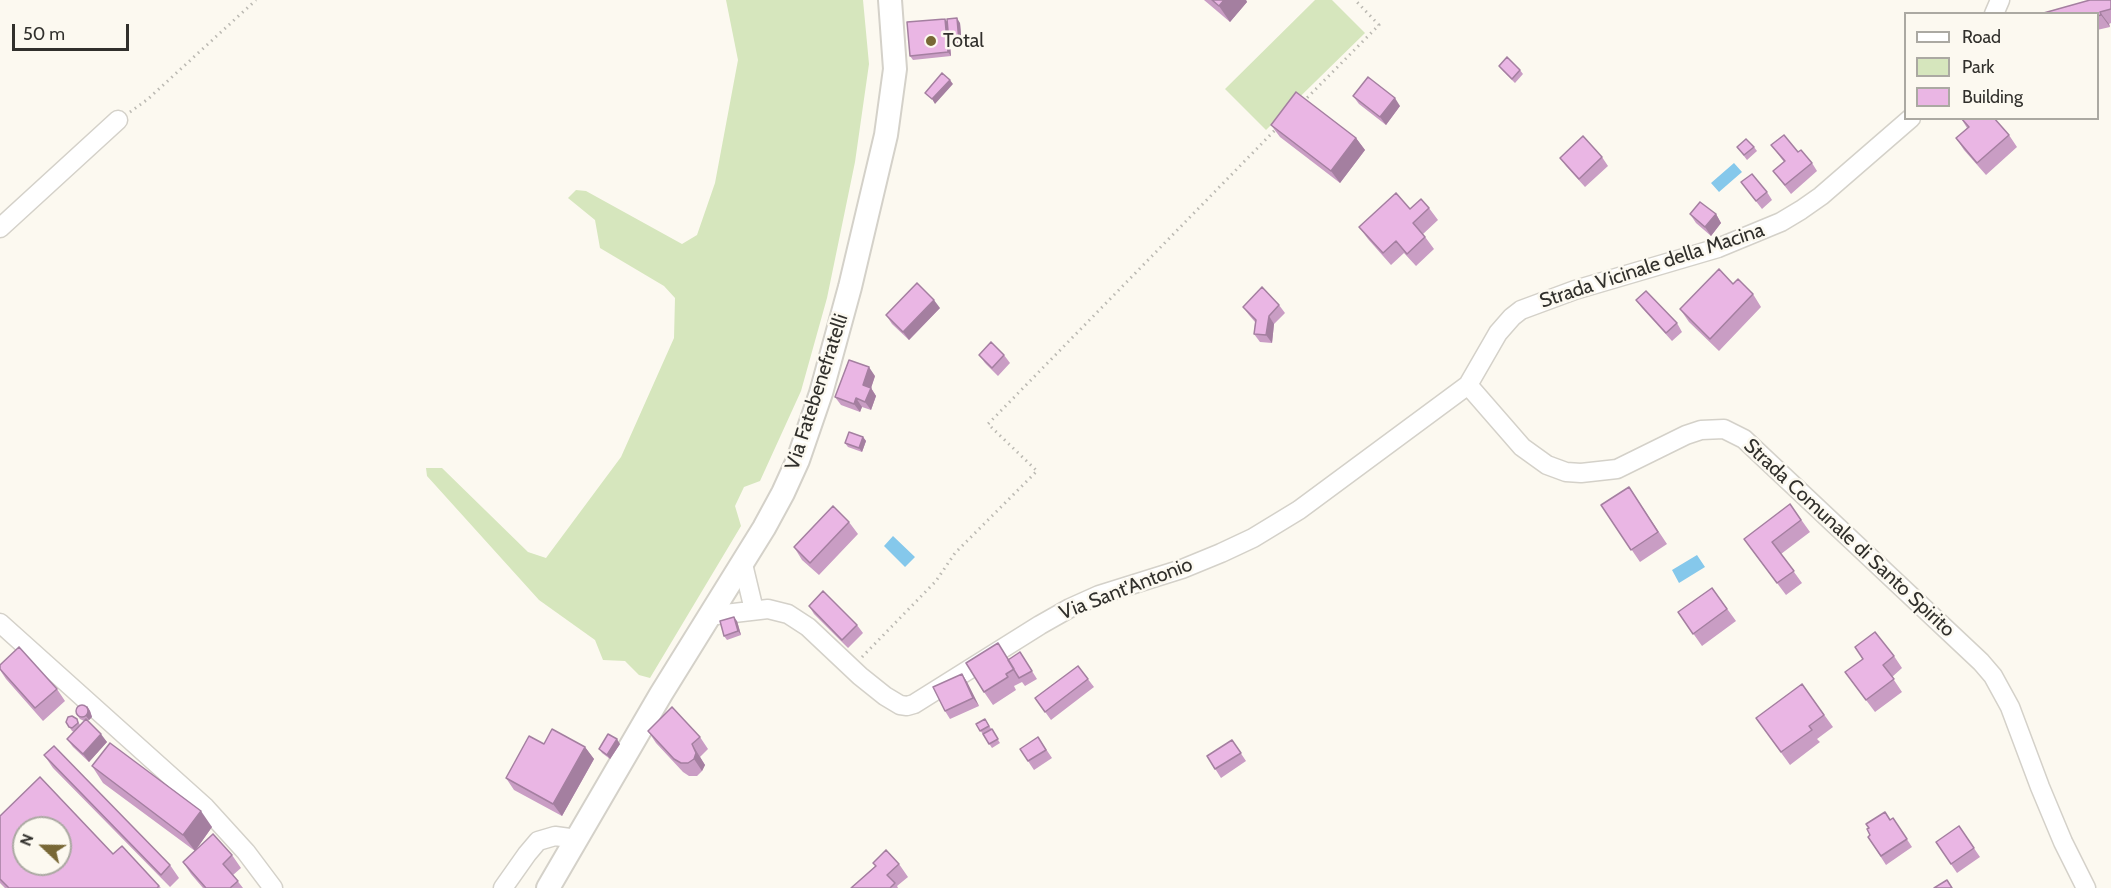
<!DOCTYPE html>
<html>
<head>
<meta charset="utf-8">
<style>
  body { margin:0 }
  #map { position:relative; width:2111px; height:888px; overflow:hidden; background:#fcf9f0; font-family:Cabin,sans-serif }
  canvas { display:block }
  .legend { position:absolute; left:1904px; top:12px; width:195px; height:108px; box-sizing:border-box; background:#fcf9f0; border:2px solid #aba9a2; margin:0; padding:8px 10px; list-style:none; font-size:18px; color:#31302c }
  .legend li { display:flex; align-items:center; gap:12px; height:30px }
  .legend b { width:30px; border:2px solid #aba9a2 }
  .north { position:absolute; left:12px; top:816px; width:60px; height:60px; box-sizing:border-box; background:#fcf9f0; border:2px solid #aba9a2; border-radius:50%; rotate:292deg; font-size:16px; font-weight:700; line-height:24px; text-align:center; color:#31302c }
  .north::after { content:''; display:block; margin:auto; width:21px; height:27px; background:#786836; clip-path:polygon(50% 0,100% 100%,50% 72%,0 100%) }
  .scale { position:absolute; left:12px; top:24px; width:117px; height:27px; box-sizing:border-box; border:3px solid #31302c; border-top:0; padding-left:8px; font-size:18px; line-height:21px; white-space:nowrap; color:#31302c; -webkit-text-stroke:4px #fcf9f0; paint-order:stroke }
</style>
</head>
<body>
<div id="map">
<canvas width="2111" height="888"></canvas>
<ul class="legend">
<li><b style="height:8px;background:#fff"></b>Road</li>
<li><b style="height:16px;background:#d6e6bd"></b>Park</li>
<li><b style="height:16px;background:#eab6e4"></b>Building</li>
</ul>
<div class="north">N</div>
<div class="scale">50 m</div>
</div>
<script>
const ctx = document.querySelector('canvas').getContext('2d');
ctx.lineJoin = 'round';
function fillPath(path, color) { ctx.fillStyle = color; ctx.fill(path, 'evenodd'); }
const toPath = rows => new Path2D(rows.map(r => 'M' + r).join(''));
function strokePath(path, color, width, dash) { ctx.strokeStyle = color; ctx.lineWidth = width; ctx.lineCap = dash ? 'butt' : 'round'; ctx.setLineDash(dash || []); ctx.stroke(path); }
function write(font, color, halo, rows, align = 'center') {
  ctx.font = font + ' Cabin,sans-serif'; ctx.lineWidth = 5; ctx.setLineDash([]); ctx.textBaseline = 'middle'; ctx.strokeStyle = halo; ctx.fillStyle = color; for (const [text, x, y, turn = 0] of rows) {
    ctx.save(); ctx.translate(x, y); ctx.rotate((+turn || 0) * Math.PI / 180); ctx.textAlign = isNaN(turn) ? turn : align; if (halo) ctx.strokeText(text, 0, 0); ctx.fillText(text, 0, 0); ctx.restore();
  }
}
fillPath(toPath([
  [726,0,863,0,869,64,855,162,827,298,801,391,760,481,744,487,735,506,741,526,650,678,639,675,625,661,603,660,595,640,539,600,427,476,426,468,442,468,528,552,546,558,621,457,674,338,675,298,664,286,600,248,595,220,568,198,576,190,586,191,682,244,697,235,715,183,738,60],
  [1315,0,1332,0,1365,33,1266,130,1225,89]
]), '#d6e6bd');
fillPath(toPath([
  [1734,163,1742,172,1719,192,1711,183],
  [893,536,915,557,905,567,884,546],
  [1697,555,1705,567,1679,583,1672,570]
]), '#85c8eb');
const minor = toPath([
  [1994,14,2000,0],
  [0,228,118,120],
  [1468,385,1522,447,1547,465,1566,472,1581,473,1617,469,1686,435,1701,430,1724,429,1744,439,1981,662,1993,676,2010,707,2040,787,2063,842,2086,888],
  [743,564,754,610],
  [708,616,768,609,788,614,808,627,860,676,885,696,900,705,907,706,914,704,1040,625,1070,608,1099,595,1182,569,1221,553,1253,538,1299,510,1468,385,1498,333,1512,317,1521,310,1575,290,1718,248,1781,222,1801,210,1821,196,1911,118],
  [0,623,205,807,246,852,273,888],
  [503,888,527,854,538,841,555,836,577,839]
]);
const tertiary = toPath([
  [548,888,661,694,764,528,783,493,798,460,821,393,850,287,886,135,895,69,890,0]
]);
strokePath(minor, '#d4d1c9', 21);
strokePath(tertiary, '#d4d1c9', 26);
strokePath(toPath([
  [1303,102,1379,25,1355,0],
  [130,112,148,99,256,0],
  [862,657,936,581,955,553,1037,471,988,424,1277,128]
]), '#bbb9b2', 3, [1.5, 4.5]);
strokePath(minor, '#fff', 18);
strokePath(tertiary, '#fff', 22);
fillPath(toPath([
  [1204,0,1246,0,1247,2,1230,22],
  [2111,0,2111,23,2109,24,2110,27,2097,30,2097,14],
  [947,21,960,23,962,46,952,47,950,44,951,56,913,60,910,56],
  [1499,66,1520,70,1523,74,1515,83,1502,70],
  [1353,96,1400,106,1386,125,1359,104],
  [1961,118,1994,118,2009,135,2017,147,1986,175,1964,150,1956,138,1967,128],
  [1271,125,1356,138,1365,150,1340,183,1280,137],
  [1771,145,1798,152,1812,163,1817,171,1791,194,1773,171,1784,162],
  [1737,147,1754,147,1757,151,1747,160],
  [1602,157,1608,166,1585,187,1566,166,1560,158],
  [1741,182,1767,192,1772,200,1762,209],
  [1429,208,1438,220,1423,234,1434,249,1416,266,1404,253,1391,265,1368,239,1359,227,1410,209],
  [1690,214,1716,214,1721,223,1711,236,1696,223],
  [1733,284,1753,294,1761,307,1719,351,1689,322,1680,309],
  [1636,300,1677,323,1682,332,1672,341,1642,308],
  [1279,305,1285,313,1274,324,1272,343,1260,342,1254,334,1255,322,1249,315,1243,307],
  [940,308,909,340,892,324,886,315],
  [979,355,1004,355,1010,363,998,376,985,363],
  [875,376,871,388,876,396,871,410,862,407,860,412,841,405,835,397],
  [863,437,866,441,862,452,848,447,845,443],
  [1629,487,1667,544,1640,562,1601,505],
  [1790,504,1810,532,1781,554,1802,583,1786,595,1753,551],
  [849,522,858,534,819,575,802,560,794,547],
  [1712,588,1736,621,1702,646,1678,612],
  [809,606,857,625,863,633,848,648,814,614],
  [737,621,741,635,727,640,724,636],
  [1020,652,1037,679,1025,686,1022,682,1014,686,1016,690,993,705,984,692,1009,659],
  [1894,656,1902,668,1892,677,1902,692,1875,712,1845,672,1863,659],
  [1078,666,1094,687,1051,720,1035,698],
  [0,670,57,689,65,701,43,721,6,679],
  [962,674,967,682,979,706,950,719,945,711],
  [1802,684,1833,727,1817,739,1820,742,1790,765,1756,718],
  [87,706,90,711,92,717,89,720,87,721,107,742,89,762,73,747,67,739,74,732,72,731,66,722,77,719,80,725,84,721,80,719,77,715],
  [985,719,1000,743,992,748,976,724],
  [648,731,700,737,708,749,700,757,705,765,702,771,697,776,689,776,683,772,656,743],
  [1038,737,1052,758,1034,770,1020,749],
  [1232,740,1246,761,1221,778,1207,756],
  [544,744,585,747,594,759,562,816,514,790,506,778],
  [620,744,610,759,602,753,599,749],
  [44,755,170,865,179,878,170,887,53,768],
  [92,766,212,827,195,851,103,783],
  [0,816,113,854,159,886,161,888,5,888,0,883],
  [1893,818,1912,847,1886,865,1868,837],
  [1959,826,1980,857,1957,873,1936,842],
  [232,855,241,868,233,875,243,888,203,888,191,874,183,862],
  [899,864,908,877,897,886,898,888,851,888,875,866]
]), '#c99dc4');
fillPath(toPath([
  [1224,0,1246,0,1247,2,1230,22,1219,6],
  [2100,12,2109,24,2110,27,2101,15],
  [957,18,960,23,962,46,959,42],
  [945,19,948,23,951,56,948,52],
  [950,80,953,84,935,104,932,99],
  [1395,98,1400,106,1386,125,1380,117],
  [1356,138,1365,150,1340,183,1331,171],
  [1716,214,1721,223,1711,236,1705,227],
  [934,300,940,308,909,340,903,332],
  [1269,316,1274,324,1272,343,1266,335],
  [869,367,875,376,871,388,876,396,871,410,865,402,863,385],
  [856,398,862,407,860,412,854,404],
  [863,437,866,441,862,452,859,448],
  [734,617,737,621,741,635,738,631],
  [962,674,967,682,979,706,973,698],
  [87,706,90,711,92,717,89,720,86,716],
  [101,734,107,742,89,762,83,754],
  [617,739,620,744,610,759,607,755],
  [692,744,705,765,702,771,694,759],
  [585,747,594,759,562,816,553,804],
  [201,811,212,827,195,851,183,835]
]), '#a47fa0');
const building = toPath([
  [1212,0,1224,0,1219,6,1212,0],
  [2090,0,2111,0,2111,9,2100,12,2101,15,2097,16,2097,14,2040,14,2090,0],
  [957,18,959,42,949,43,947,19,957,18],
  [945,19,948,52,910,56,907,22,945,19],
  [1507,57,1520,70,1512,79,1499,66,1507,57],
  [942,73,950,80,932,99,925,93,942,73],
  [1368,77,1395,98,1380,117,1353,96,1368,77],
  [1296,92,1356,138,1331,171,1271,125,1296,92],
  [1961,118,1994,118,2009,135,1977,163,1956,138,1969,127,1961,118],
  [1784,135,1798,152,1801,150,1812,163,1785,185,1773,171,1785,161,1771,145,1784,135],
  [1583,136,1602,157,1579,179,1560,158,1583,136],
  [1746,139,1754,147,1744,155,1737,147,1746,139],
  [1752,174,1767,192,1756,201,1741,182,1752,174],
  [1396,193,1410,209,1421,199,1429,208,1413,223,1425,237,1407,254,1396,241,1383,253,1359,227,1396,193],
  [1700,202,1716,214,1705,227,1690,214,1700,202],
  [1719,269,1733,284,1738,279,1753,294,1710,339,1680,309,1719,269],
  [917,283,934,300,903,332,886,315,917,283],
  [1262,287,1279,305,1269,316,1266,335,1254,334,1256,320,1243,307,1262,287],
  [1646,291,1677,323,1666,333,1636,300,1646,291],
  [991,342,1004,355,992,368,979,355,991,342],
  [849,360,869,367,863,385,871,388,865,402,856,398,854,404,835,397,849,360],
  [849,432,863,437,859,448,845,443,849,432],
  [1629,487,1658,532,1631,550,1601,505,1629,487],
  [1790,504,1801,520,1772,542,1794,571,1777,583,1744,539,1790,504],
  [833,506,849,522,810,563,794,547,833,506],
  [1712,588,1727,609,1693,634,1678,612,1712,588],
  [823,591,857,625,842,640,809,606,823,591],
  [734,617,738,631,724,636,720,621,734,617],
  [1875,632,1894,656,1883,665,1894,679,1866,700,1845,672,1863,659,1855,647,1875,632],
  [998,643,1014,669,1006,674,1008,677,984,692,966,663,998,643],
  [19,647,57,689,35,708,0,669,0,665,19,647],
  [1020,652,1032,671,1019,678,1008,660,1020,652],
  [1078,666,1088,679,1045,712,1035,698,1078,666],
  [962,674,973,698,945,711,933,687,962,674],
  [1802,684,1824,715,1809,726,1812,730,1781,752,1756,718,1802,684],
  '76 711a6 6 0 1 1 12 0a6 6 0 1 1-12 0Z',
  [672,707,700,737,692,744,696,753,694,759,688,763,681,763,674,759,648,731,672,707],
  [72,716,77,719,78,723,72,728,69,727,66,722,68,717,72,716],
  [86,719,101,734,83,754,67,739,86,719],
  [985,719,989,726,980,731,976,724,985,719],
  [552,729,585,747,553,804,506,778,529,736,544,744,552,729],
  [992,729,998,739,989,744,983,734,992,729],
  [608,734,617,739,607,755,599,749,608,734],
  [1038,737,1046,750,1028,761,1020,749,1038,737],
  [1232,740,1241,753,1215,769,1207,756,1232,740],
  [110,743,201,811,183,835,92,766,110,743],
  [54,746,170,865,161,875,44,755,54,746],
  [40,777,113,854,122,846,159,886,157,888,9,888,0,879,0,816,40,777],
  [24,828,60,828,60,864,24,864,24,828],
  [1885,812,1890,820,1893,818,1907,839,1881,856,1868,837,1870,835,1867,829,1869,828,1866,824,1885,812],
  [1959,826,1974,848,1951,864,1936,842,1959,826],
  [213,834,232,855,223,864,238,881,230,888,206,888,183,862,213,834],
  [886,850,899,864,887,875,895,883,890,888,851,888,876,866,873,863,886,850],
  [1947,880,1952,888,1934,888,1947,880]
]);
fillPath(building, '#eab6e4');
strokePath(building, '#a47fa0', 1.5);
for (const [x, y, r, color] of [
  [931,41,6,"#786836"]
]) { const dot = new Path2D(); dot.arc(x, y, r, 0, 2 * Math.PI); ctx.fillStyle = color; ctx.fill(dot); strokePath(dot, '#fcf9f0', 2); }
write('20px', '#31302c', '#fcf9f0', [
  ["Total",943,41]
], 'left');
write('20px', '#31302c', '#fcf9f0', [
  ["Strada Vicinale della Macina",1652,266,-18],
  ["Via Fatebenefratelli",817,392,-72],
  ["Strada Comunale di Santo Spirito",1849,538,43],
  ["Via Sant'Antonio",1126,589,-21]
]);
</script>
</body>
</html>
